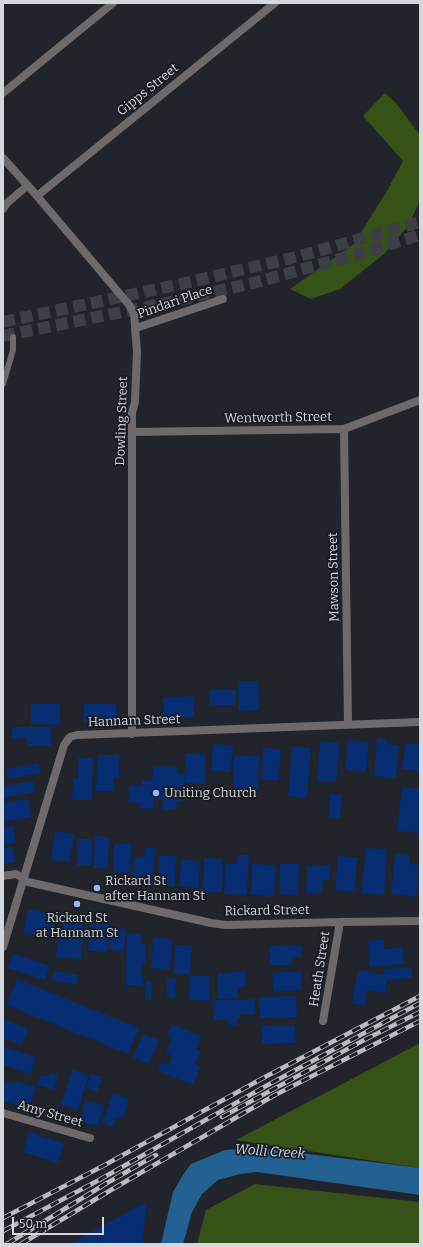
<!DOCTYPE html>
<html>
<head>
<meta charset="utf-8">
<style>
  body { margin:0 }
  #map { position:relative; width:423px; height:1247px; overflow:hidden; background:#21242a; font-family:Bitter,serif }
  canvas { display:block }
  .frame { position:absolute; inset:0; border:4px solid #d4d7db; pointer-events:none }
  .scale { position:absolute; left:12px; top:1217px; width:92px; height:18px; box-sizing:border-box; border:2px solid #d4d7db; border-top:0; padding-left:5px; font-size:12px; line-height:14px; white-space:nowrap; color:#d4d7db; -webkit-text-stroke:3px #181b21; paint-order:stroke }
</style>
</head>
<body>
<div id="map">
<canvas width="423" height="1247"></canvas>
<div class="frame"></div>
<div class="scale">50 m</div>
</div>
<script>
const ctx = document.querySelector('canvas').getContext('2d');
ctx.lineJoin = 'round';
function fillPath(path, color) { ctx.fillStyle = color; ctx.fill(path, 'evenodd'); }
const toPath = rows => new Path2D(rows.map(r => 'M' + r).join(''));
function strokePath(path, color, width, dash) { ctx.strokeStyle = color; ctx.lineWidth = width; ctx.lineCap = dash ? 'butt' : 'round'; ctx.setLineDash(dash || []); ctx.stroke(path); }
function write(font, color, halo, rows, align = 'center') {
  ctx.font = font + ' Bitter,serif'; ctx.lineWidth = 3.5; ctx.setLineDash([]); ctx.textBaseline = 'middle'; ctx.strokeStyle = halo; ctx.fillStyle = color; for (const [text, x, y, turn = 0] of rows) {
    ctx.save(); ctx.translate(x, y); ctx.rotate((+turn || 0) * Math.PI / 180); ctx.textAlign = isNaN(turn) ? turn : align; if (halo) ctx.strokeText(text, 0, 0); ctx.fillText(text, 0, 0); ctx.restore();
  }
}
fillPath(toPath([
  [385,93,396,103,420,135,420,200,409,225,384,254,340,289,311,299,290,289,354,244,388,189,403,161,363,116],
  [420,1043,420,1168,236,1140],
  [255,1184,420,1202,420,1244,197,1244,206,1210]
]), '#365217');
fillPath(toPath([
  [260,1148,420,1168,420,1195,257,1172,240,1174,218,1180,202,1194,192,1212,183,1244,161,1244,173,1192,183,1175,191,1164,225,1150]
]), '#246193');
fillPath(toPath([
  [238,681,258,681,259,710,239,711],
  [209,690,236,690,236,705,209,705],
  [194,696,194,717,164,718,163,697],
  [116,703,117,721,84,722,84,704],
  [31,704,60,704,60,725,31,724],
  [12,727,51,727,51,746,27,746,27,738,12,739],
  [377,739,387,739,387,744,399,745,396,778,374,776],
  [348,740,369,742,366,772,345,770],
  [320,741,340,743,336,782,317,781],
  [405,743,420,744,420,771,402,769],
  [213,744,233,745,231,772,211,771],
  [292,746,311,748,307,798,288,796],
  [263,748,281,749,279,781,261,779],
  [186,753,206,754,205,784,185,783],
  [97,755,119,755,119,777,114,777,114,791,96,791],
  [234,755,259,756,258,792,233,791],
  [78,758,93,758,92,800,72,800,73,778,78,778],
  [39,763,41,773,8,779,6,769],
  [153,766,177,767,177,773,185,774,183,802,177,801,176,810,162,810,163,800,154,800,153,809,139,808,140,803,128,802,129,786,142,786,142,780,152,781],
  [33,781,35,792,4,798,3,786],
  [402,787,420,789,420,833,397,831],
  [330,794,342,795,340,818,329,817],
  [28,799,31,817,3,822,3,803],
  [13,826,16,843,3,845,3,827],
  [55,831,74,834,70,862,51,860],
  [95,836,109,837,108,869,93,868],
  [77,839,92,839,91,866,77,866],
  [114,843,131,844,130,873,113,872],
  [12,847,15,862,3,864,3,848],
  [145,848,155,848,153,883,132,882,134,857,144,858],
  [366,848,387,849,384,895,361,893],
  [395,854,410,855,410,864,419,865,416,897,391,894],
  [159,855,176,856,175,886,158,886],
  [237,855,249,855,247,895,224,894,225,864,237,864],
  [338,856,357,857,355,892,335,890],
  [204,858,223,859,222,892,203,892],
  [181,860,200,861,199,888,179,887],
  [252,864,276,865,274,896,251,895],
  [280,864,299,864,298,895,279,894],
  [307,865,329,866,329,880,323,880,322,894,306,893],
  [28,909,56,915,51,939,23,933],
  [63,921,84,923,81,959,56,957,58,927,63,927],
  [90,923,109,924,107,952,88,951],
  [110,928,126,929,124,951,109,950],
  [127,933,141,934,141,944,145,944,145,963,141,963,141,976,144,976,143,985,126,985],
  [153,938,172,939,170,970,151,968],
  [384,939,384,949,403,948,404,964,369,967,368,941],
  [175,945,192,945,190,975,174,974],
  [301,945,302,957,292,957,292,965,270,965,270,946],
  [13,953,50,966,45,980,8,968],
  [412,967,412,978,387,980,385,993,367,990,365,1005,352,1003,358,970,384,975,384,969],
  [54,971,78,975,76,985,52,980],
  [301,971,302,990,273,992,272,973],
  [245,972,245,987,238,987,238,998,218,999,218,973],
  [190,975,210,976,209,1001,189,1000],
  [167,978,176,979,175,997,167,997],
  [17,979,139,1028,128,1054,6,1005],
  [146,981,152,982,151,1000,145,999],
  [296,996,297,1017,260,1018,259,997],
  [255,999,255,1014,240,1014,240,1018,237,1018,237,1025,228,1025,228,1020,214,1020,213,1000],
  [3,1019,28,1029,22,1045,3,1038],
  [172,1024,201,1036,196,1049,201,1051,195,1064,201,1066,193,1085,158,1071,162,1062,169,1065,172,1056,166,1053,172,1038,167,1036],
  [295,1025,296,1043,262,1044,262,1026],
  [143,1034,159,1040,149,1064,133,1057],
  [3,1046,36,1057,30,1074,3,1065],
  [72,1069,89,1075,78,1110,61,1105],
  [50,1072,58,1075,54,1090,38,1085,41,1075,48,1077],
  [91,1074,102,1077,97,1092,86,1088],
  [3,1080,15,1084,16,1081,36,1087,29,1109,3,1101],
  [113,1093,129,1099,123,1119,116,1117,113,1127,102,1123],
  [85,1101,104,1105,98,1126,80,1122],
  [29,1132,64,1143,58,1163,23,1152],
  [146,1202,143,1244,70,1244]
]), '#072d73');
strokePath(toPath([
  [3,322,181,284,300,256,420,222],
  [3,336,162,304,257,282,354,255,420,235]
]), '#3c3f45', 12, [12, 6]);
strokePath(toPath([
  [3,384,13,350,13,337]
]), '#6e6a6b', 6);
strokePath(toPath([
  [3,93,113,3],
  [3,158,37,196,130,306,134,314,137,352,135,402,132,413,132,734],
  [37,196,275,3],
  [3,209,7,203,27,186],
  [136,328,223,299],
  [344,429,348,724],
  [132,432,344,429,420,400],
  [3,876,16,874,28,882,211,923,226,925,340,922,420,921],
  [3,947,64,745,70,737,77,735,420,722],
  [323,1021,340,922],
  [3,1113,90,1138]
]), '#6e6a6b', 8);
const rail = toPath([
  [222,1117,366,1039,420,1012],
  [3,1218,101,1167,265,1077,420,996],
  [3,1231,99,1180,266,1086,420,1003],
  [7,1244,107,1183,156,1155],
  [21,1244,111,1190,275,1095,420,1021]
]);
strokePath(rail, '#b8bbbf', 4.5);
strokePath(rail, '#181b21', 3, [9]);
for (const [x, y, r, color] of [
  [156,793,4,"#99b5fd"],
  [97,888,4,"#99b5fd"],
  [77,904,4,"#99b5fd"]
]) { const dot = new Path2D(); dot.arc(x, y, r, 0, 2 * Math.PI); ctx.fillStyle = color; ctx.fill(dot); strokePath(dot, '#181b21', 1.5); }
write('13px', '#d4d7db', '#181b21', [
  ["Gipps Street",148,90,-39],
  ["Pindari Place",175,302,-19],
  ["Wentworth Street",278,418,-1],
  ["Dowling Street",122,421,-88],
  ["Mawson Street",334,577,-91],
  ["Hannam Street",134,721,-2],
  ["Rickard Street",267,911,-1],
  ["Heath Street",320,969,-81],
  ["Amy Street",50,1114,16]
]);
write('13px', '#d4d7db', '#181b21', [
  ["Uniting Church",164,793],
  ["Rickard St",105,881],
  ["after Hannam St",105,896],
  ["Rickard St",77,918,"center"],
  ["at Hannam St",77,933,"center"]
], 'left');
write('italic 14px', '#c9dbed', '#181b21', [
  ["Wolli Creek",270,1152,4]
]);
</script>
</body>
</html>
